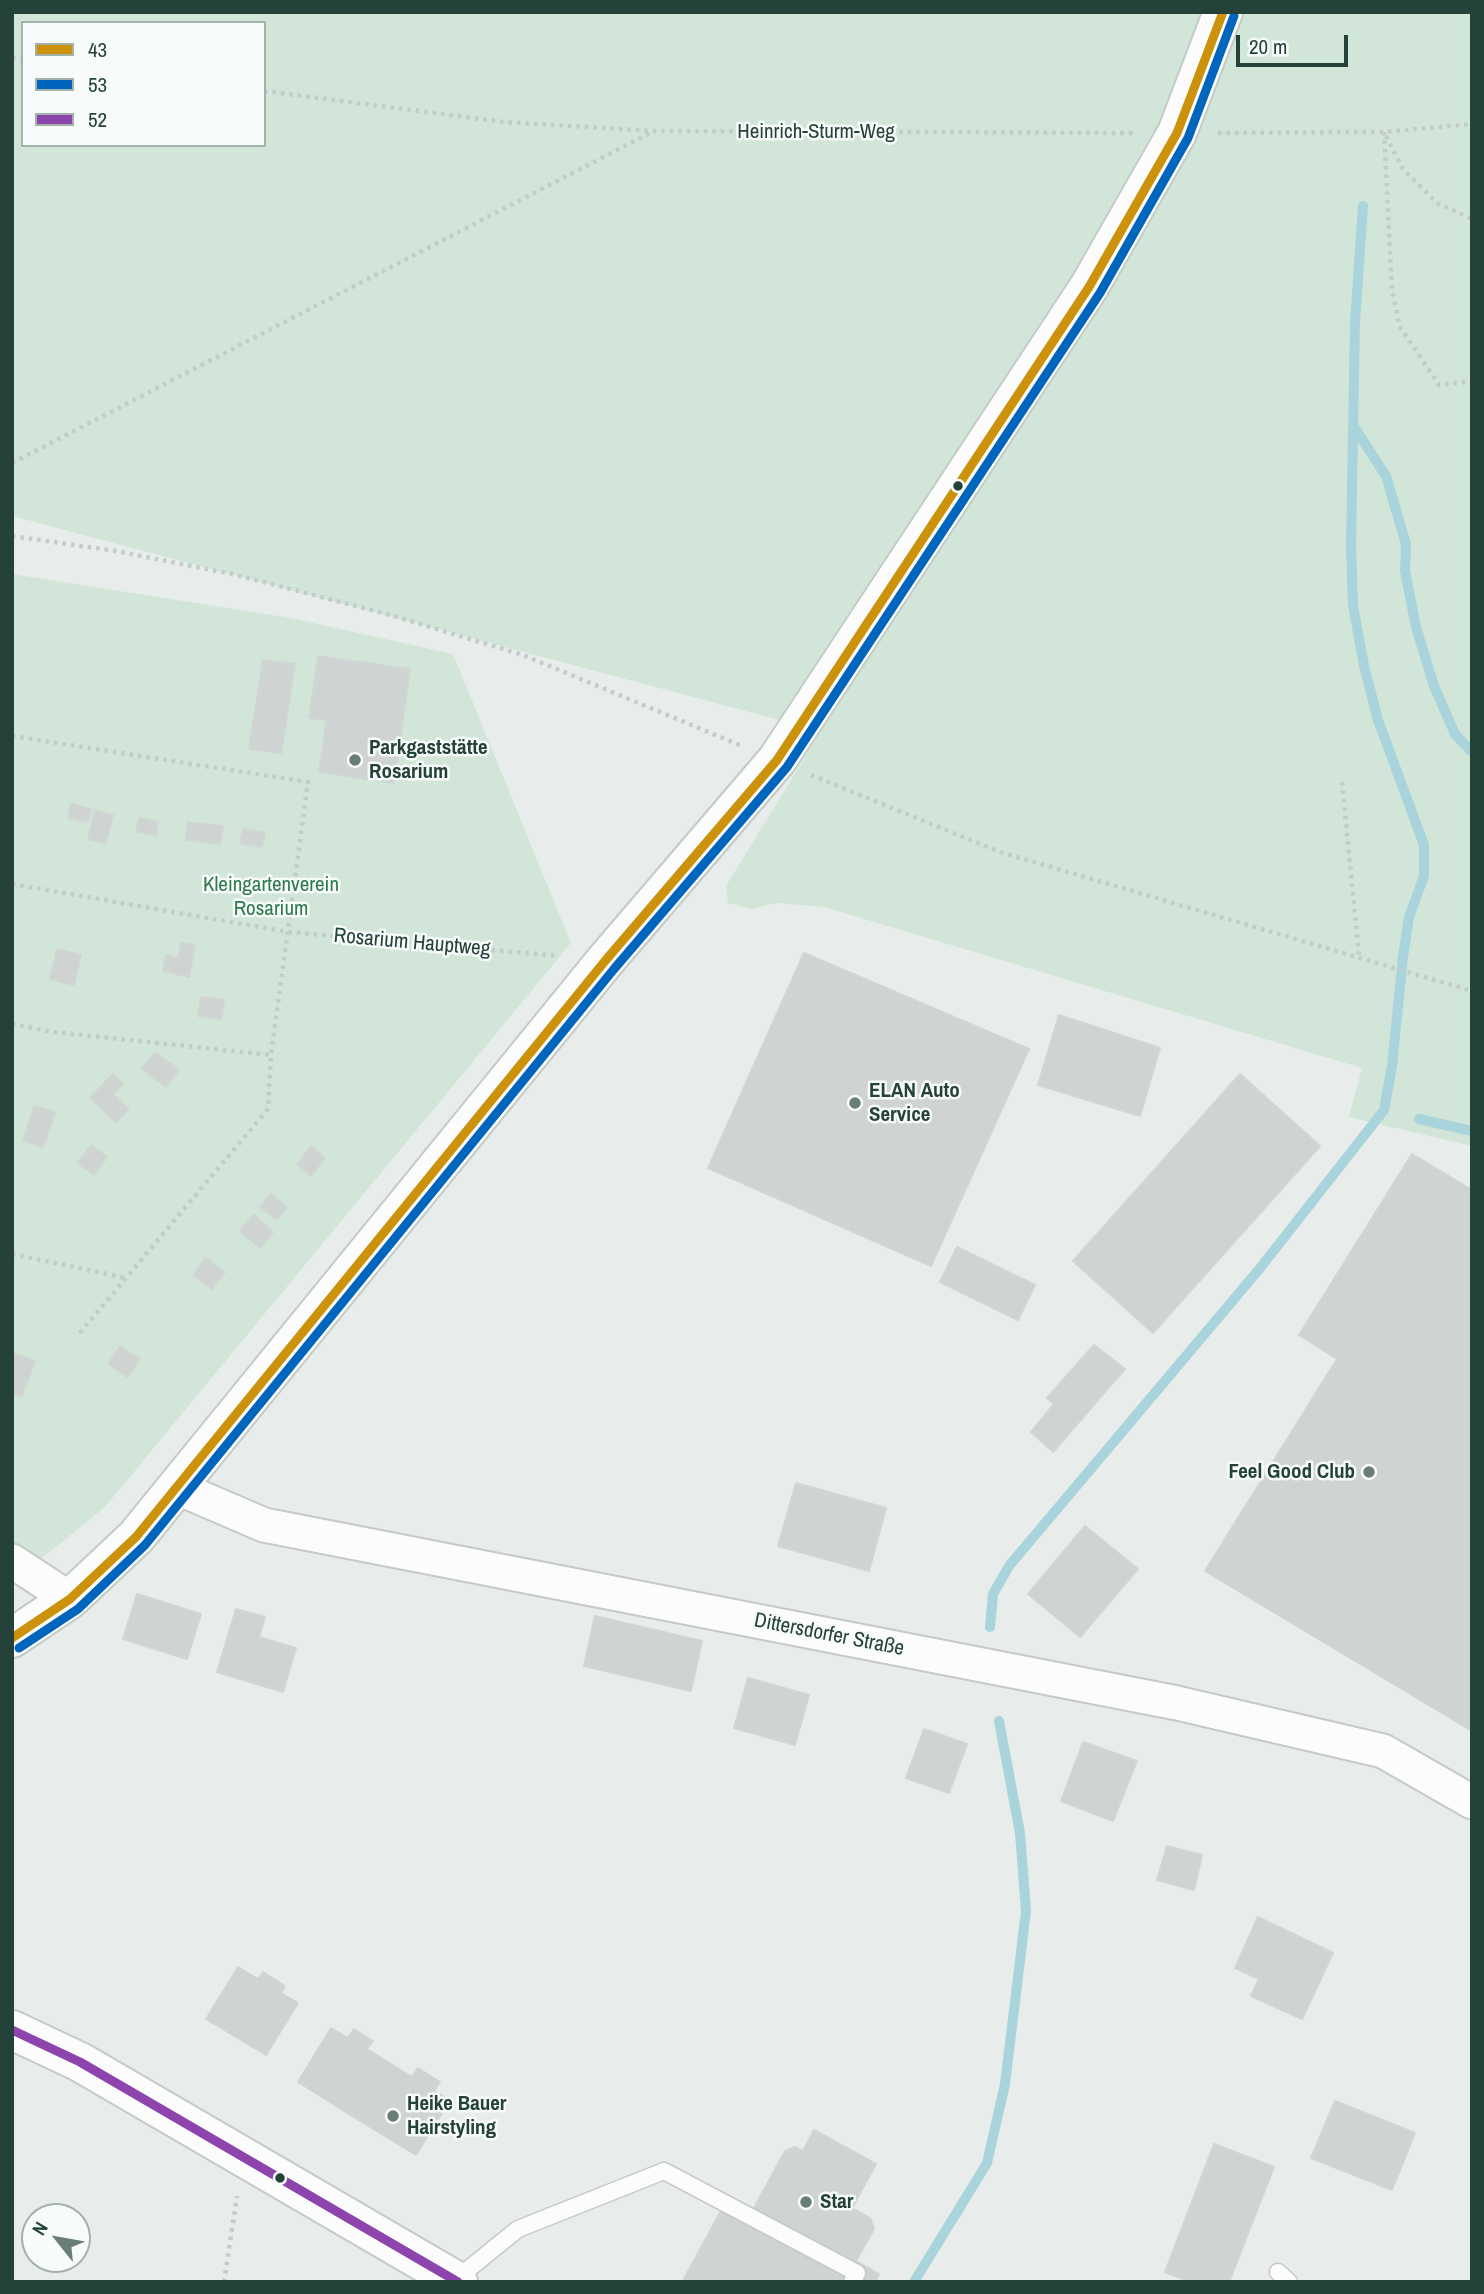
<!DOCTYPE html>
<html>
<head>
<meta charset="utf-8">
<style>
  body { margin:0 }
  #map { position:relative; width:1484px; height:2294px; overflow:hidden; background:#e8edeb; font-family:"Archivo Narrow",sans-serif }
  canvas { display:block }
  .frame { position:absolute; inset:0; border:14px solid #24423a; pointer-events:none }
  .legend { position:absolute; left:21px; top:21px; width:245px; height:126px; box-sizing:border-box; background:#f7fbf9; border:2px solid #a3b1ad; margin:0; padding:9px 12px; list-style:none; font-size:21px; color:#24423a }
  .legend li { display:flex; align-items:center; gap:14px; height:35px }
  .legend b { width:35px; border:2px solid #a3b1ad }
  .north { position:absolute; left:21px; top:2203px; width:70px; height:70px; box-sizing:border-box; background:#f7fbf9; border:2px solid #a3b1ad; border-radius:50%; rotate:301deg; font-size:19px; font-weight:700; line-height:28px; text-align:center; color:#24423a }
  .north::after { content:''; display:block; margin:auto; width:24px; height:32px; background:#697e78; clip-path:polygon(50% 0,100% 100%,50% 72%,0 100%) }
  .scale { position:absolute; left:1236px; top:35px; width:112px; height:32px; box-sizing:border-box; border:4px solid #24423a; border-top:0; padding-left:9px; font-size:21px; line-height:24px; white-space:nowrap; color:#24423a; -webkit-text-stroke:5px #f7fbf9; paint-order:stroke }
</style>
</head>
<body>
<div id="map">
<canvas width="1484" height="2294"></canvas>
<div class="frame"></div>
<ul class="legend">
<li><b style="height:9px;background:#cd920c"></b>43</li>
<li><b style="height:9px;background:#0065bd"></b>53</li>
<li><b style="height:9px;background:#8e44ad"></b>52</li>
</ul>
<div class="north">N</div>
<div class="scale">20 m</div>
</div>
<script>
const ctx = document.querySelector('canvas').getContext('2d');
ctx.lineJoin = 'round';
function fillPath(path, color) { ctx.fillStyle = color; ctx.fill(path, 'evenodd'); }
const toPath = rows => new Path2D(rows.map(r => 'M' + r).join(''));
function strokePath(path, color, width, dash) { ctx.strokeStyle = color; ctx.lineWidth = width; ctx.lineCap = dash ? 'butt' : 'round'; ctx.setLineDash(dash || []); ctx.stroke(path); }
function write(font, color, halo, rows, align = 'center') {
  ctx.font = font + ' "Archivo Narrow",sans-serif'; ctx.lineWidth = 5; ctx.setLineDash([]); ctx.textBaseline = 'middle'; ctx.strokeStyle = halo; ctx.fillStyle = color; for (const [text, x, y, turn = 0] of rows) {
    ctx.save(); ctx.translate(x, y); ctx.rotate((+turn || 0) * Math.PI / 180); ctx.textAlign = isNaN(turn) ? turn : align; if (halo) ctx.strokeText(text, 0, 0); ctx.fillText(text, 0, 0); ctx.restore();
  }
}
fillPath(toPath([
  [12,12,1472,12,1472,1146,1349,1117,1362,1068,824,907,777,903,751,909,728,903,726,886,821,731,12,516],
  [23,23,264,23,264,145,23,145],
  [12,574,291,618,453,654,571,943,105,1507,37,1562,12,1551]
]), '#d1e6d8');
strokePath(toPath([
  [1353,425,1386,476,1406,544,1405,571,1416,627,1434,686,1455,734,1472,752],
  [1419,1119,1472,1131],
  [990,1627,993,1594,1009,1566,1261,1267,1384,1110,1392,1066,1403,957,1409,917,1424,876,1424,845,1378,720,1364,666,1353,605,1351,546,1355,322,1363,206],
  [914,2282,987,2163,1005,2084,1026,1911,1020,1833,999,1721]
]), '#a9d4db', 10);
const building = toPath([
  [318,656,410,669,394,783,319,772,327,720,309,718,318,656],
  [263,660,295,664,281,753,249,749,263,660],
  [71,804,91,809,88,822,68,818,71,804],
  [95,810,113,815,106,843,88,839,95,810],
  [139,818,158,822,156,835,136,831,139,818],
  [188,822,223,826,220,844,186,840,188,822],
  [243,829,265,833,262,847,240,843,243,829],
  [181,943,195,945,189,977,163,971,166,955,178,958,181,943],
  [57,949,81,955,74,985,50,979,57,949],
  [804,953,1029,1049,931,1266,708,1168,804,953],
  [201,997,224,1000,221,1020,198,1016,201,997],
  [1059,1015,1160,1048,1140,1116,1038,1085,1059,1015],
  [155,1052,179,1070,166,1087,142,1069,155,1052],
  [113,1074,123,1084,113,1094,129,1109,116,1122,90,1098,113,1074],
  [1240,1074,1320,1146,1153,1333,1073,1261,1240,1074],
  [34,1106,55,1112,43,1147,23,1141,34,1106],
  [91,1145,107,1157,94,1175,78,1163,91,1145],
  [311,1146,325,1158,311,1176,297,1164,311,1146],
  [1412,1154,1472,1190,1472,1731,1205,1571,1337,1359,1299,1335,1412,1154],
  [271,1194,287,1207,277,1220,260,1207,271,1194],
  [254,1215,273,1232,260,1248,240,1231,254,1215],
  [957,1247,1035,1285,1018,1320,940,1282,957,1247],
  [206,1258,225,1272,212,1289,193,1275,206,1258],
  [1094,1345,1125,1369,1053,1452,1031,1432,1054,1404,1047,1398,1094,1345],
  [120,1346,140,1359,127,1377,108,1364,120,1346],
  [12,1353,35,1361,22,1396,12,1393,12,1353],
  [796,1483,886,1508,869,1571,778,1546,796,1483],
  [1085,1526,1138,1569,1080,1637,1028,1594,1085,1526],
  [137,1594,201,1614,187,1659,123,1639,137,1594],
  [236,1609,265,1617,259,1637,296,1648,283,1692,217,1672,236,1609],
  [595,1616,702,1641,691,1691,584,1666,595,1616],
  [748,1678,809,1695,795,1745,734,1728,748,1678],
  [924,1729,967,1744,949,1793,906,1778,924,1729],
  [1083,1742,1137,1761,1113,1821,1061,1801,1083,1742],
  [1167,1846,1202,1855,1194,1890,1157,1880,1167,1846],
  [1258,1917,1333,1953,1302,2019,1251,1996,1259,1979,1235,1968,1258,1917],
  [238,1967,258,1979,263,1972,285,1986,281,1993,298,2003,266,2055,206,2019,238,1967],
  [331,2028,348,2038,354,2029,373,2041,367,2049,391,2064,357,2119,298,2082,331,2028],
  [391,2064,412,2077,418,2068,440,2082,434,2091,450,2100,416,2155,357,2119,391,2064],
  [1335,2101,1415,2133,1392,2190,1311,2158,1335,2101],
  [814,2130,876,2164,852,2208,870,2218,874,2229,856,2261,879,2274,875,2282,684,2279,729,2196,753,2210,785,2151,795,2147,803,2151,814,2130],
  [1214,2144,1274,2167,1229,2282,1190,2282,1165,2272,1214,2144]
]);
fillPath(building, '#cfd4d2');
strokePath(building, '#d1d6d4', 2);
const lane = toPath([
  [1278,2272,1289,2282],
  [455,2280,518,2229,664,2171,857,2273,852,2282]
]);
const street = toPath([
  [178,1488,264,1525,1177,1703,1383,1751,1472,1802],
  [12,1561,70,1599]
]);
const secondary = toPath([
  [12,1638,70,1599,136,1537,605,961,777,760,1089,287,1177,133,1223,12],
  [12,2030,80,2062,458,2282]
]);
strokePath(lane, '#c5cac8', 19);
strokePath(street, '#c5cac8', 37);
strokePath(secondary, '#c3cbc8', 42);
strokePath(toPath([
  [12,58,23,59],
  [264,91,504,122,654,131,1133,133],
  [1384,132,1392,290,1400,327,1439,385,1472,381],
  [1218,133,1384,132,1472,124],
  [1386,136,1403,169,1437,203,1472,219],
  [12,463,652,132],
  [12,536,116,551,232,574,387,614,523,655,742,746],
  [12,736,308,782,271,1055,268,1109,78,1335],
  [811,775,1000,852,1472,991],
  [1342,782,1359,955],
  [12,884,288,932,559,956],
  [12,1024,53,1032,271,1055],
  [12,1254,126,1278],
  [224,2282,237,2196]
]), '#c3ccca', 4.5, [3.5, 5]);
strokePath(lane, '#fcfcfc', 16);
strokePath(street, '#fcfcfc', 33);
strokePath(secondary, '#fcfcfc', 38);
strokePath(toPath([
  [12,1638,70,1599,136,1537,605,961,777,760,1089,287,1177,133,1223,12]
]), '#cd920c', 9);
strokePath(toPath([
  [19,1648,78,1609,145,1545,614,969,787,767,1100,293,1188,138,1234,16]
]), '#0065bd', 9);
strokePath(toPath([
  [12,2030,80,2062,458,2282]
]), '#8e44ad', 9);
for (const [x, y, r, color] of [
  [958,486,6,"#24423a"],
  [355,760,7,"#697e78"],
  [855,1103,7,"#697e78"],
  [1369,1472,7,"#697e78"],
  [393,2116,7,"#697e78"],
  [280,2178,6,"#24423a"],
  [806,2202,7,"#697e78"]
]) { const dot = new Path2D(); dot.arc(x, y, r, 0, 2 * Math.PI); ctx.fillStyle = color; ctx.fill(dot); strokePath(dot, '#f7fbf9', 2.5); }
write('21px', '#24423a', '#f7fbf9', [
  ["Heinrich-Sturm-Weg",816,132],
  ["Rosarium Hauptweg",412,943,5],
  ["Dittersdorfer Straße",829,1635,11]
]);
write('bold 21px', '#24423a', '#f7fbf9', [
  ["Parkgaststätte",369,748],
  ["Rosarium",369,772],
  ["ELAN Auto",869,1091],
  ["Service",869,1115],
  ["Feel Good Club",1355,1472,"right"],
  ["Heike Bauer",407,2104],
  ["Hairstyling",407,2128],
  ["Star",820,2202]
], 'left');
write('21px', '#2d7a4b', '#f7fbf9', [
  ["Kleingartenverein",271,885],
  ["Rosarium",271,909]
]);
</script>
</body>
</html>
